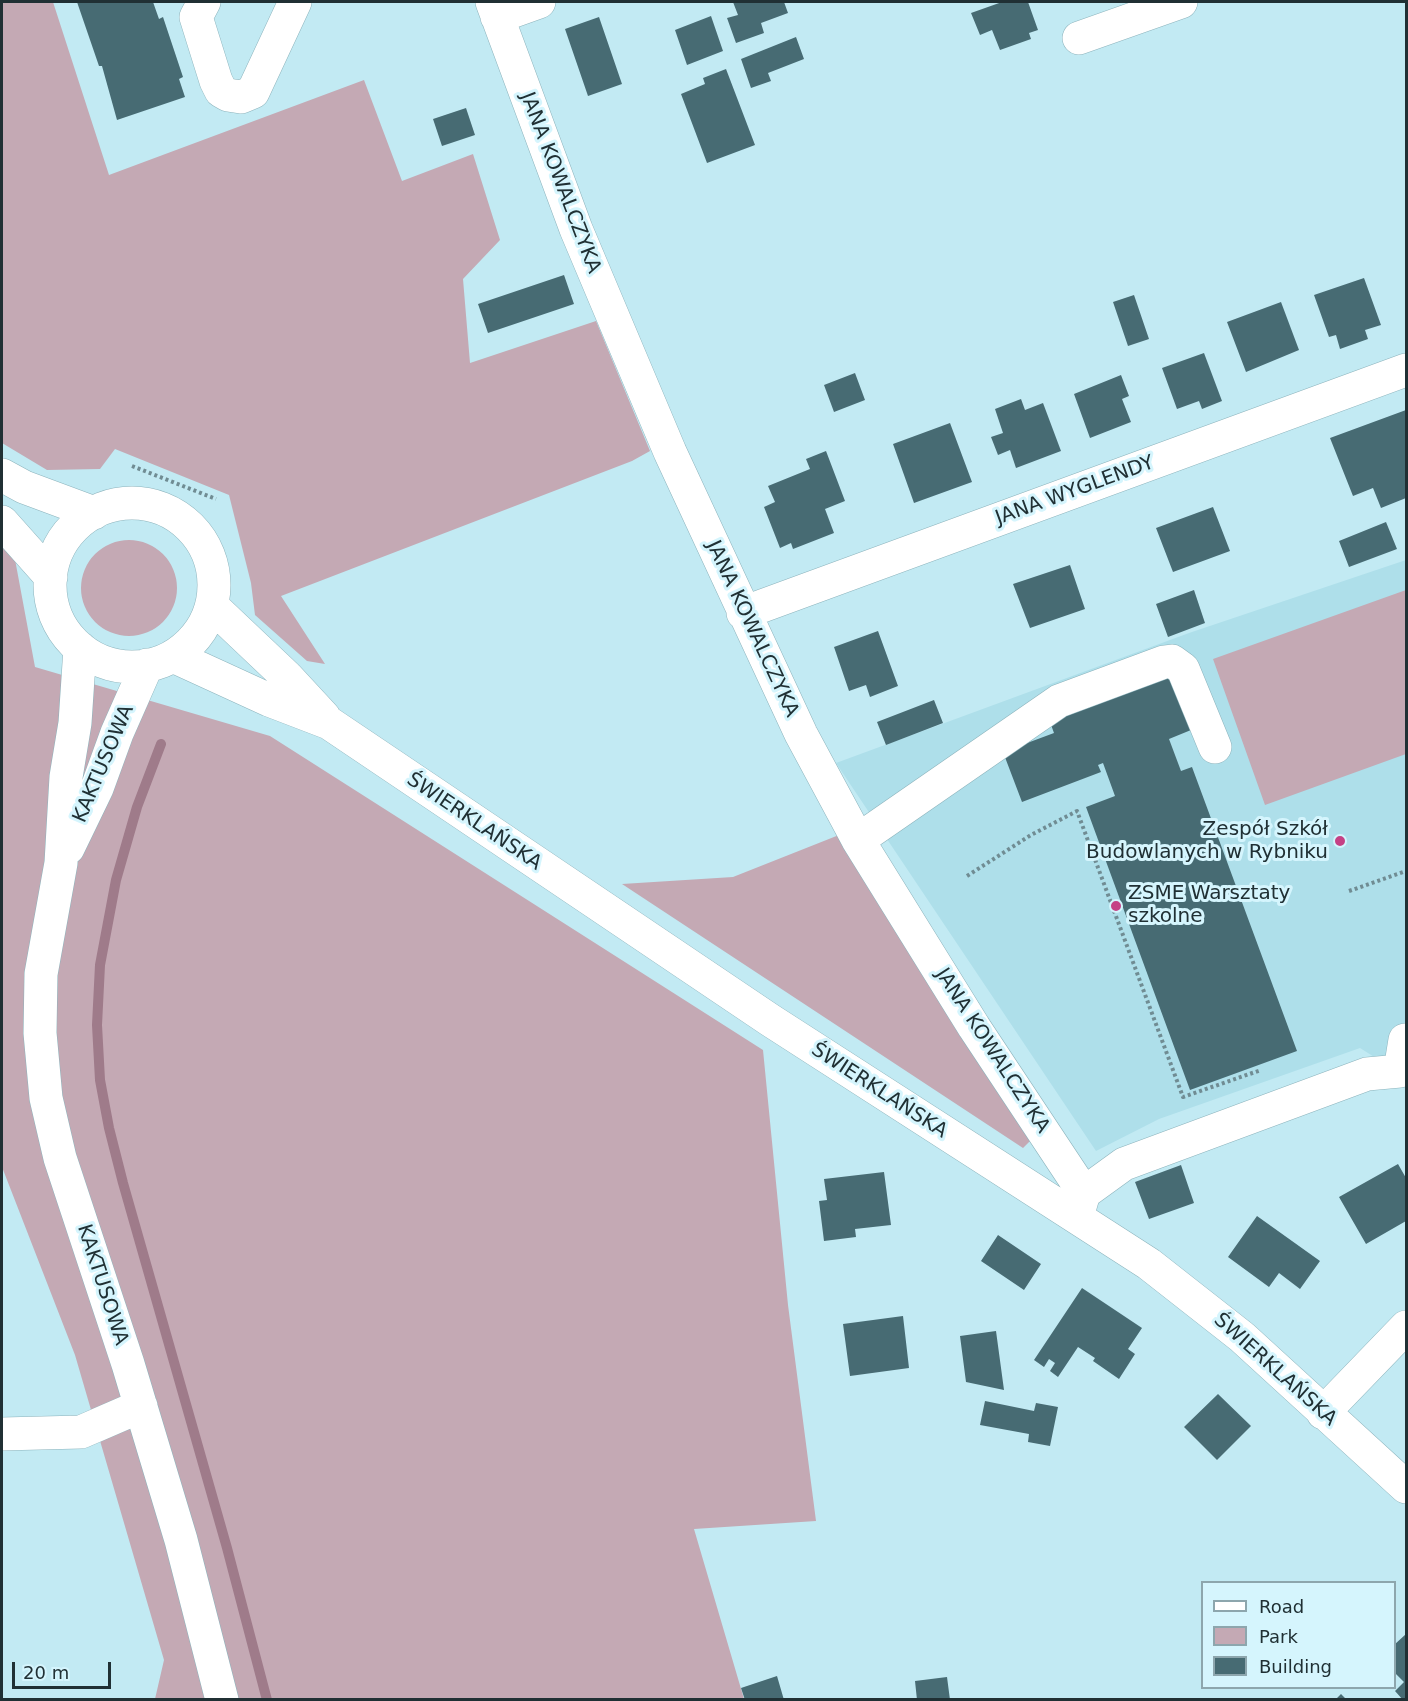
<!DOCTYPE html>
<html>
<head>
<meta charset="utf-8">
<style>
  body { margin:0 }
  #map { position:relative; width:1408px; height:1701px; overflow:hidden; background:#c2eaf3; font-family:"DejaVu Sans",sans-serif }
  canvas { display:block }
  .frame { position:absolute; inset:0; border:3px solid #203034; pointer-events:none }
  .legend { position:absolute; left:1201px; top:1581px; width:195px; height:108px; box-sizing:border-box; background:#d5f5fd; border:2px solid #8da6ad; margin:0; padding:8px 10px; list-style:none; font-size:18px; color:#203034 }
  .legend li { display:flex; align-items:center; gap:12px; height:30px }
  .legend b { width:30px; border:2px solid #8da6ad }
  .scale { position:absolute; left:12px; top:1662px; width:99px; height:27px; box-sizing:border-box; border:3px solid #203034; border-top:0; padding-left:8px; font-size:18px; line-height:21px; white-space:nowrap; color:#203034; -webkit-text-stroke:4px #d5f5fd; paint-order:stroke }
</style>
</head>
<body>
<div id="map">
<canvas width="1408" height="1701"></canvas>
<div class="frame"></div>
<ul class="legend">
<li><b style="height:8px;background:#fff"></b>Road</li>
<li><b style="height:16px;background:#c4a9b4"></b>Park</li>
<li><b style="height:16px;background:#476b73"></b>Building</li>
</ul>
<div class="scale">20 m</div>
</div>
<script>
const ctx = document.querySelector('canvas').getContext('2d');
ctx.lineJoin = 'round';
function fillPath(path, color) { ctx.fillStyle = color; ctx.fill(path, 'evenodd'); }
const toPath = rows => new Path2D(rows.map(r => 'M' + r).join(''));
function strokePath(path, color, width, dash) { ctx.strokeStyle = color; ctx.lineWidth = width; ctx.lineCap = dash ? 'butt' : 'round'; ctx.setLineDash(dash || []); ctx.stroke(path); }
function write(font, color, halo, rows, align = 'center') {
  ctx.font = font + ' "DejaVu Sans",sans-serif'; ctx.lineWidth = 6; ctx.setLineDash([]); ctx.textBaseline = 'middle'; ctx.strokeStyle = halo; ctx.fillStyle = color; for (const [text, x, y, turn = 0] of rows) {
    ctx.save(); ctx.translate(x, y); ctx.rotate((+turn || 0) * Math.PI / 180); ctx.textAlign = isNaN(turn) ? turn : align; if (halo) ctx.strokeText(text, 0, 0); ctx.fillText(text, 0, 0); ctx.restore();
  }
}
fillPath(toPath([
  [1406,560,1406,1077,1360,1048,1159,1119,1096,1151,836,763,1189,633]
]), '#aedfea');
fillPath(toPath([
  [2,2,53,2,109,175,364,80,402,181,473,154,500,240,463,279,470,363,596,321,650,451,632,461,281,596,325,664,307,661,255,615,251,583,229,495,115,449,100,469,47,470,2,443],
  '81 588a48 48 0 1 1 96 0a48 48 0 1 1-96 0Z',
  [2,545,14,554,35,667,270,736,763,1050,788,1305,816,1521,694,1529,744,1699,155,1699,164,1660,75,1355,2,1167],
  [1406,590,1406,754,1265,805,1213,659],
  [839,835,1032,1139,1023,1148,622,884,733,877]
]), '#c4a9b4');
strokePath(toPath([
  [161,744,137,807,116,880,100,965,97,1025,100,1080,109,1128,123,1183,227,1548,267,1700]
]), '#9f7b8a', 10);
fillPath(toPath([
  [77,2,153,2,159,19,163,17,183,77,179,79,185,97,117,120,102,66,99,66],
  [733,2,784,2,788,13,761,23,764,33,736,43,727,18,738,15],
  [1002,2,1028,2,1038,30,1029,33,1031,39,1000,50,992,30,980,35,971,13],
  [711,16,723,51,687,65,675,30],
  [599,17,622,84,588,96,565,29],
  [796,37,804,59,768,73,771,81,751,88,741,59],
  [726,69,755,145,707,163,681,94,705,84,703,78],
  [466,108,475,135,442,146,433,119],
  [564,275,574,304,488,333,478,304],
  [1364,278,1381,325,1365,330,1368,339,1340,349,1336,335,1329,337,1314,295],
  [1134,295,1149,339,1128,346,1113,302],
  [1281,302,1299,350,1246,372,1227,322],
  [1204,353,1222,401,1202,409,1199,401,1177,409,1162,368],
  [855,373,865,400,834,412,824,385],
  [1121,375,1129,396,1122,399,1131,422,1090,438,1074,394],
  [1021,399,1025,410,1043,403,1061,451,1016,468,1010,450,998,455,991,437,1003,433,995,409],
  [1406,410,1406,498,1381,508,1373,488,1353,496,1330,438],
  [950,423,972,482,914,503,893,444],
  [826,451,845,501,825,509,834,533,793,549,791,543,780,548,764,507,775,502,768,486,810,469,806,459],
  [1213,507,1230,551,1173,572,1156,528],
  [1386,522,1397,549,1349,567,1339,541],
  [1070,565,1085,609,1030,628,1013,584],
  [1194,590,1205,623,1168,637,1156,604],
  [878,631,898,686,870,697,866,685,849,691,834,647],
  [1169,669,1191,730,1169,739,1181,771,1192,767,1297,1051,1190,1090,1086,807,1115,796,1103,763,1098,765,1101,772,1022,802,1003,752,1054,733,1050,722],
  [934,700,943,723,886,745,877,722],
  [1398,1164,1406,1178,1406,1221,1366,1244,1339,1197],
  [1181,1165,1194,1203,1149,1219,1135,1182],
  [884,1172,891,1225,855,1229,856,1237,824,1241,819,1201,827,1200,824,1179],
  [1257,1216,1320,1261,1300,1289,1279,1273,1269,1287,1228,1257],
  [998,1235,1041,1264,1024,1290,981,1261],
  [1082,1288,1142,1328,1128,1349,1135,1354,1119,1379,1093,1361,1095,1358,1078,1347,1058,1377,1050,1371,1055,1363,1049,1359,1044,1367,1034,1360],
  [903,1316,909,1368,850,1376,843,1324],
  [996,1331,1004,1390,966,1382,960,1336],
  [1218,1394,1251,1426,1217,1460,1184,1427],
  [985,1401,1034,1411,1036,1403,1058,1407,1050,1446,1028,1442,1029,1434,980,1425],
  [1406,1634,1406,1700,1403,1700,1395,1691,1404,1682,1394,1672,1394,1645],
  [777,1676,784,1700,745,1700,741,1688],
  [947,1677,950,1700,917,1700,915,1681],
  [1341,1694,1347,1700,1335,1700]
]), '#476b73');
const minor = toPath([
  [204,2,196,17,216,81,221,91,228,95,241,97,253,92,295,2],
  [492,2,576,229,670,452,801,734,858,840,974,1027,1084,1193,1077,1217],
  [497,17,539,2],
  [1079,38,1181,2],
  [2,475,24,487,94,513],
  '50 585a82 82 0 1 1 164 0a82 82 0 1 1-164 0Z',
  [2,522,51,577],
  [212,606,287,677,324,717],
  [743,613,1406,370],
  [80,648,75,723,66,777,61,863,41,974,40,1033,46,1098,60,1158,128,1364,181,1540,222,1700],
  [173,656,269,700,329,723,770,1020,1149,1264,1242,1337,1406,1487],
  [858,840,1059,701,1164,662,1172,661,1183,669,1215,747],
  [68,848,97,788,117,733,147,665],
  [1084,1193,1124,1164,1367,1074,1400,1071,1405,1040],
  [1323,1413,1406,1327],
  [2,1434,81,1432,141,1406]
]);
strokePath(minor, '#8cb3bc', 34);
strokePath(toPath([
  [132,466,216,499],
  [967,876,1031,835,1077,811,1183,1097,1261,1070],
  [1349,891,1406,871]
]), '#708c93', 4, [3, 3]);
strokePath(minor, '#fff', 33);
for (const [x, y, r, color] of [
  [1340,841,6,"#c54185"],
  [1116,906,6,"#c54185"]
]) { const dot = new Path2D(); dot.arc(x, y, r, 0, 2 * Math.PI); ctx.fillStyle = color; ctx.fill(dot); strokePath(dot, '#d5f5fd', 2); }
write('20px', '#203034', '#d5f5fd', [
  ["JANA KOWALCZYKA",560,183,69],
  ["JANA WYGLENDY",1075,491,-20],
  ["JANA KOWALCZYKA",752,629,65],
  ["KAKTUSOWA",104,764,-67],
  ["ŚWIERKLAŃSKA",474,822,34],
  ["JANA KOWALCZYKA",992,1051,57],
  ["ŚWIERKLAŃSKA",879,1091,33],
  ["KAKTUSOWA",102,1285,72],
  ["ŚWIERKLAŃSKA",1275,1370,42]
]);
write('20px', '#203034', '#d5f5fd', [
  ["Zespół Szkół",1328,830],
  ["Budowlanych w Rybniku",1328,853],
  ["ZSME Warsztaty",1128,894,"left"],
  ["szkolne",1128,917,"left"]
], 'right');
</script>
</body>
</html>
